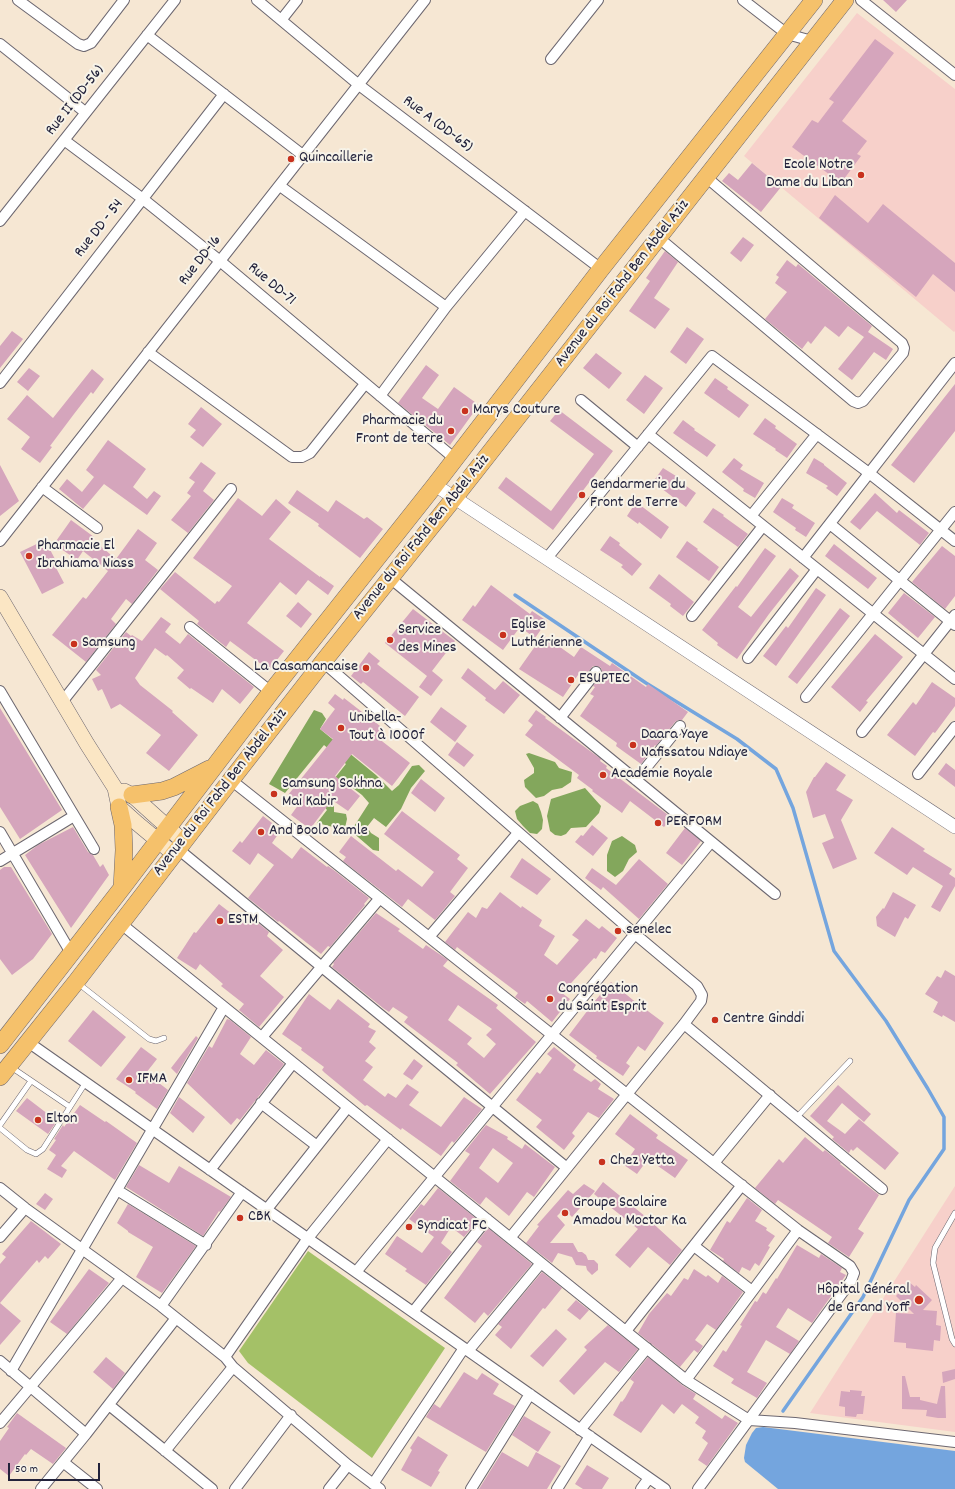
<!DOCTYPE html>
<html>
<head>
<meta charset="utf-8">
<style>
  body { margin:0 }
  #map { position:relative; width:955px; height:1489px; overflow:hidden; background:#f6e7d3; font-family:Dekko,sans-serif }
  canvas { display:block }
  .scale { position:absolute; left:8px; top:1463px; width:92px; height:18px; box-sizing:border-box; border:2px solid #22223b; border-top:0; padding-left:5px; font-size:12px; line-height:14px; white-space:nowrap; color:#22223b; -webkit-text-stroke:3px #f7f3e8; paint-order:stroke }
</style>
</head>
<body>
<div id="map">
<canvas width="955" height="1489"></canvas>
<div class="scale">50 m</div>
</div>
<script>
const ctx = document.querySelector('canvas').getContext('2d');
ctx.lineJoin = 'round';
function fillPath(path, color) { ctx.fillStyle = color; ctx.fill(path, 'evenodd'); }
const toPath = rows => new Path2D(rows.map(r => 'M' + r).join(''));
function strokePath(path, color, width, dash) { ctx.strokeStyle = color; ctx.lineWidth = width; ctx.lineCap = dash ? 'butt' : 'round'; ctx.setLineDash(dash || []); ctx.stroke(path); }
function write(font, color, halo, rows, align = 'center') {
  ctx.font = font + ' Dekko,sans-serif'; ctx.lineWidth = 4; ctx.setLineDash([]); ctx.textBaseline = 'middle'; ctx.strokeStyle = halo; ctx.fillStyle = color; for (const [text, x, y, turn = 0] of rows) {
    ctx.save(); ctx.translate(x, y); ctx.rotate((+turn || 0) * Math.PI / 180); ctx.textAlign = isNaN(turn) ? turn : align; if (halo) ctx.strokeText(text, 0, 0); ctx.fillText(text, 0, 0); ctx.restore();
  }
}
fillPath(toPath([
  [857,13,955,89,955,331,954,332,744,156],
  [955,1186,955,1432,810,1413]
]), '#f7d0ca');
fillPath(toPath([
  [308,1251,445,1348,372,1458,248,1363,239,1351]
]), '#a4c167');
fillPath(toPath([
  [314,710,322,713,326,719,320,729,376,775,392,791,399,785,412,766,419,765,425,771,411,788,401,809,386,827,374,818,367,827,371,833,379,838,379,851,373,850,351,831,369,803,362,795,345,782,331,800,334,806,334,812,346,814,347,819,345,828,333,827,317,823,327,810,318,799,346,764,324,745,285,793,269,784],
  [529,753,555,762,559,768,572,772,571,782,562,788,552,790,544,796,536,798,525,787,524,780,534,773,534,768,526,754],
  [585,788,601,806,599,813,586,827,571,828,566,834,561,836,555,835,550,831,547,816,551,799],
  [533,801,538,804,541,812,543,820,542,829,537,834,530,833,523,826,517,819,515,811,520,806],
  [622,836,635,845,637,852,629,859,623,871,615,877,607,871,607,855,612,841]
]), '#83a75c');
fillPath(toPath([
  [763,1427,955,1451,955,1489,778,1489,745,1462,744,1458,746,1445,752,1433,756,1428]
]), '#74a5de');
strokePath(toPath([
  [515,595,646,683,737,739,776,769,793,808,834,951,886,1021,928,1089,944,1117,944,1149,909,1200,863,1297,783,1411]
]), '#74a5de', 3.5);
fillPath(toPath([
  [883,0,907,0,896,12],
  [875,39,894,53,842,121,867,141,857,154,861,156,841,183,792,147,812,120,818,123,834,102,829,99],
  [752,163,781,187,761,212,722,181,729,173,738,180],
  [835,195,868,223,883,204,955,263,955,292,933,274,916,297,819,218],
  [743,237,754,245,741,262,730,253],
  [665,251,678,262,654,298,670,309,655,329,629,311,650,281,646,278],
  [787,260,796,267,798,264,872,326,868,332,893,349,886,360,874,352,852,380,838,369,864,337,848,326,839,337,825,326,811,344,808,341,802,349,765,319,787,292,775,283,779,277,776,275],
  [687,327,704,339,686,364,670,352],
  [12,331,23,339,0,368,0,346],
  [596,353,622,373,609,389,583,368],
  [426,365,439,375,422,398,438,409,454,387,479,405,450,445,398,403],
  [29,368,40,376,28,391,17,382],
  [92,369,104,379,93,394,91,392,74,414,50,446,52,447,40,463,21,449,30,437,7,419,27,395,53,418],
  [645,375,663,388,644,414,626,400],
  [715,378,728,387,727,389,749,405,739,418,704,393],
  [955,384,955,431,914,483,891,465],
  [201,407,222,424,203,447,190,437,196,430,188,424],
  [559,410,613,451,553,530,498,488,506,477,551,511,594,454,550,421],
  [765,418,776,426,775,428,797,444,787,458,775,450,776,449,753,434],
  [683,420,695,429,694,430,716,445,707,457,673,433],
  [108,440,146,469,133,487,147,499,154,491,161,496,147,515,104,484,83,509,59,489,67,479,82,492,94,477,86,470],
  [734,458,743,465,740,469,764,483,755,498,743,491,744,489,722,472],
  [814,458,824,464,824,465,847,483,837,496,826,488,828,486,806,473],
  [201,462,216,473,203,491,214,500,188,533,171,520,191,496,187,493,195,482,189,478],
  [0,465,19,501,0,516],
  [663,468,676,476,675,478,696,493,686,507,653,482],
  [297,490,328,512,336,500,364,519,367,517,383,529,360,558,318,526,319,524,288,503],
  [875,493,897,513,899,510,929,533,920,545,877,511,860,530,850,522],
  [238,498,262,516,276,499,291,512,269,539,320,577,320,576,334,586,328,595,308,580,296,595,280,582,247,623,284,651,269,670,230,641,226,647,197,624,199,621,160,589,175,572,215,604,217,601,219,602,232,586,193,558],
  [782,498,794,505,792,508,815,523,806,537,795,530,796,528,773,512],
  [636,502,669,527,661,539,639,522,638,524,627,516],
  [713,508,724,515,723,516,748,534,738,547,703,522],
  [71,520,94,537,92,539,116,559,138,529,157,543,145,560,158,570,132,604,126,599,111,619,116,624,86,662,52,635,83,597,86,599,108,571,83,551,77,560,54,544],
  [610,536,620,543,619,545,642,564,632,576,621,567,623,565,600,550],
  [45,540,56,561,53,562,64,583,42,594,20,552],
  [687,541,698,549,697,550,719,567,709,581,676,557],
  [834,544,877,578,868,589,825,556],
  [942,546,955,556,955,596,945,609,912,582],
  [765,548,776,556,738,607,751,617,790,568,799,576,769,614,737,659,717,645,718,643,702,630,736,586,737,587],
  [659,574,694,602,683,616,670,606,671,604,649,588],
  [491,585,530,614,532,611,547,621,535,638,520,627,503,650,462,620,473,605,475,607],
  [816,588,826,595,776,666,763,656,786,626,788,628],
  [904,593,935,617,918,638,888,613],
  [298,602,312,614,301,628,286,616],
  [840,608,850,616,797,684,788,677],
  [413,609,455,641,432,671,443,680,431,696,419,687,427,676,385,643],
  [161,617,171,624,165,632,180,644,188,634,254,687,240,704,222,689,213,703,191,688,190,689,177,678,184,670,167,655,166,656,155,648,135,678,140,685,173,711,172,712,198,735,169,771,146,753,161,735,120,704,111,709,102,689,98,691,92,679,101,675,96,670,126,632,131,636,132,635,142,641],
  [875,634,903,657,866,701,868,702,860,712,831,687],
  [543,635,574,657,581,647,610,666,612,663,646,687,648,684,688,712,682,720,678,720,675,722,656,746,655,745,641,764,616,746,617,743,580,716,594,696,590,694,595,687,593,686,602,673,602,670,600,667,593,666,583,678,578,675,563,697,519,669],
  [369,652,380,661,377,664,419,697,405,716,363,682,361,684,351,676],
  [468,668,495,690,503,681,520,695,504,714,485,700,486,698,461,678],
  [932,682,955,698,955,706,935,733,933,732,915,756,887,735,913,702,916,705],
  [335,694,343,700,344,698,384,729,378,738,410,763,392,786,352,754,335,776,360,796,348,811,332,800,310,829,291,815,299,804,288,795,333,739,320,729,335,709,328,703],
  [441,707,467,726,455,742,430,722],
  [0,708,62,810,20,839,0,807],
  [536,710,546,717,545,718,601,759,600,761,607,766,606,768,672,818,664,827,630,801,622,813,592,791,593,790,577,778,579,775,525,735,533,725,528,721],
  [457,742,474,755,464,767,448,755],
  [826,762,846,775,836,790,853,800,841,820,857,859,833,869,822,843,834,838,825,814,813,818,806,792,814,777,815,777],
  [946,763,955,770,955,787,938,774],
  [421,779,445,798,435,812,411,793],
  [402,811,460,855,457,859,468,868,450,892,455,896,435,920,408,899,402,907,343,861,346,857,339,852,351,836,396,871,398,869,422,887,434,872,384,834],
  [263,816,281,830,272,843,292,859,301,847,327,867,328,866,335,871,369,898,364,904,365,905,330,947,328,946,321,954,279,921,278,922,248,898,274,865,258,853,250,865,232,851,240,841,242,843],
  [592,825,608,838,593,856,575,842,581,835,583,836],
  [73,827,88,852,93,855,100,867,103,864,109,875,71,928,25,855,38,845],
  [892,827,925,849,923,851,952,869,949,874,955,878,955,886,940,912,931,907,943,886,913,867,907,875,874,853],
  [685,828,701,841,682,865,666,853],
  [522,858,551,879,537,895,510,877],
  [639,859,668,884,639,919,603,887,601,890,585,878,592,868,616,885],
  [4,867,11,867,52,934,33,959,12,975,0,959,0,870],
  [500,892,521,908,522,906,542,920,539,926,555,936,544,955,557,965,579,940,572,935,586,919,599,929,602,926,617,938,605,953,601,951,596,959,594,958,562,993,570,999,552,1022,527,1001,525,1004,515,997,518,993,457,947,455,950,445,942,468,912,476,918,482,907,487,909],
  [893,892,916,905,908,919,905,917,895,937,877,926,876,917,883,908,884,909],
  [219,904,241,921,247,914,269,932,267,936,283,950,260,976,284,997,259,1027,239,1010,244,1004,221,986,223,984,200,964,196,970,177,958,194,932,196,933],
  [376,913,400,929,398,931,423,949,426,945,448,960,443,966,498,1005,496,1008,536,1042,490,1094,456,1065,458,1063,404,1022,408,1017,393,1007,389,1012,383,1008,332,967,334,964,333,963],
  [458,1005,492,1029,486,1035,496,1044,484,1058,467,1044,472,1038,448,1020],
  [945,970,955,976,955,1022,943,1015,942,1017,933,1012,938,1002,925,994,937,976,941,978],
  [611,982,633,1000,664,1023,645,1051,638,1046,626,1063,630,1066,623,1076,596,1058,597,1056,569,1035,594,1002],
  [309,994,330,1010,338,999,370,1024,368,1027,376,1031,369,1042,376,1048,365,1061,373,1067,363,1080,385,1097,388,1093,396,1098,407,1084,419,1092,409,1105,441,1127,464,1097,482,1109,454,1143,452,1141,441,1156,402,1128,401,1130,367,1105,365,1106,325,1073,322,1070,324,1067,301,1050,302,1048,282,1034],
  [93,1010,126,1037,101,1067,68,1041],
  [227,1019,230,1020,251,1037,240,1054,254,1065,266,1050,284,1064,240,1120,237,1118,231,1125,187,1083,209,1046,212,1048],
  [196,1036,198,1038,177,1074,171,1068],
  [141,1047,157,1059,146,1073,168,1090,157,1109,135,1093,136,1092,116,1079],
  [554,1047,576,1065,573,1070,591,1082,595,1079,601,1084,598,1089,614,1099,599,1118,588,1112,572,1133,575,1136,564,1150,536,1127,542,1120,516,1100,537,1072,540,1074,552,1058,547,1054],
  [414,1059,423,1066,412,1080,403,1074],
  [838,1085,871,1114,864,1122,842,1103,827,1121,845,1134,859,1119,899,1153,885,1170,857,1147,853,1151,851,1149,849,1153,832,1139,834,1137,810,1116],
  [179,1097,205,1117,193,1133,170,1113],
  [27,1098,57,1121,48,1134,16,1111],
  [80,1105,105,1122,106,1121,137,1143,115,1180,74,1151,61,1166,67,1170,62,1178,47,1169,56,1155,49,1150,56,1140,54,1139,63,1125,64,1127],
  [630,1114,658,1135,656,1138,688,1160,675,1178,648,1159,637,1174,624,1165,635,1149,615,1134],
  [486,1125,508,1137,507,1139,522,1149,525,1144,555,1167,534,1197,527,1192,509,1216,486,1197,480,1205,450,1181,470,1154,465,1151],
  [493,1148,513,1163,498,1183,479,1168],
  [805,1137,823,1152,825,1150,841,1163,840,1164,879,1195,858,1229,864,1233,849,1257,828,1243,832,1237,778,1200,775,1204,755,1188,779,1159,783,1163],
  [139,1165,169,1183,179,1166,231,1197,220,1212,219,1211,203,1236,126,1187],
  [603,1182,646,1217,682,1250,670,1265,648,1247,630,1268,615,1255,638,1229,594,1194],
  [584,1184,595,1191,572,1217,564,1209,557,1216,565,1225,550,1243,573,1243,578,1252,582,1252,586,1255,588,1260,594,1260,598,1264,598,1270,592,1275,587,1270,586,1266,576,1265,572,1257,558,1253,552,1263,526,1243,539,1226,537,1225,568,1190,573,1194],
  [438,1188,478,1220,464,1237,451,1227,441,1243,452,1252,426,1285,405,1271,407,1269,385,1254,397,1236,422,1253,434,1237,409,1219,421,1204,424,1206],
  [45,1193,53,1199,45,1210,36,1204],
  [747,1198,762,1210,755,1221,767,1228,766,1230,775,1236,768,1246,770,1247,759,1266,755,1263,750,1271,742,1267,739,1273,723,1261,724,1259,710,1250,727,1221,730,1223],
  [128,1204,196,1246,162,1293,136,1277,153,1247,128,1232,128,1231,117,1223],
  [31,1221,61,1244,48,1259,45,1256,39,1263,37,1260,0,1303,21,1321,0,1345,0,1264,6,1257,2,1254],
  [488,1228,532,1264,488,1316,484,1312,475,1323,444,1298,482,1246,477,1242],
  [797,1245,819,1258,821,1254,842,1268,840,1272,846,1275,812,1323,788,1308,776,1327,799,1341,790,1354,766,1340,747,1372,767,1383,757,1398,731,1383,734,1379,713,1366,723,1350,726,1352,742,1326,740,1325,755,1301,757,1302,763,1292,766,1294,776,1278,777,1279],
  [89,1269,109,1283,67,1334,50,1322],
  [694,1269,706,1277,708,1275,718,1283,722,1276,743,1292,716,1330,707,1324,695,1340,703,1346,698,1353,694,1350,680,1367,638,1333,649,1314,667,1293,671,1296,684,1278,688,1280],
  [542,1272,562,1288,545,1309,543,1308,511,1349,495,1335,502,1327,498,1324],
  [909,1282,915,1287,916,1285,932,1300,923,1310,937,1311,936,1325,941,1326,940,1341,934,1340,933,1351,906,1348,906,1343,894,1342,896,1313,914,1314,896,1296],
  [576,1300,589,1310,580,1320,567,1310],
  [608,1325,638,1349,619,1372,605,1362,574,1395,559,1381,587,1350,584,1347],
  [556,1329,567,1339,543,1367,530,1356],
  [106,1357,125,1373,113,1389,93,1372],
  [648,1357,682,1385,696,1394,693,1399,722,1419,725,1415,738,1423,707,1466,698,1460,708,1443,702,1438,706,1431,695,1423,699,1417,682,1404,674,1414,662,1404,641,1433,613,1415,621,1401,622,1402,625,1398,634,1382,630,1379],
  [955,1369,955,1379,943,1383,942,1372],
  [464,1372,477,1380,482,1373,499,1384,493,1394,515,1406,486,1452,426,1417,434,1404,440,1408],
  [902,1376,905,1376,910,1397,920,1397,920,1400,937,1404,941,1386,945,1386,946,1418,938,1418,926,1416,927,1410,902,1409],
  [850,1390,862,1391,861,1396,865,1396,863,1414,857,1414,856,1417,845,1416,845,1407,839,1406,841,1391,850,1392],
  [17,1413,66,1448,53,1464,31,1449,26,1455,25,1454,9,1476,0,1469,0,1441,9,1428,7,1427],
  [524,1416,551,1432,538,1452,512,1435],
  [418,1436,448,1455,438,1471,440,1472,431,1487,401,1470,412,1450,410,1448],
  [502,1452,528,1467,536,1452,561,1466,547,1489,479,1489],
  [587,1465,609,1478,602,1489,583,1489,575,1484]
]), '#d5a5bc');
const service = toPath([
  [79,984,149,1039,156,1041,164,1038],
  [11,1067,70,1107],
  [796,1118,850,1061],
  [0,1125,31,1081],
  [0,1128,27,1150,36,1154,43,1149,86,1082],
  [955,1213,935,1248,933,1263,952,1339,955,1344]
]);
const minor = toPath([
  [18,0,78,44,84,46,91,43,124,0],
  [257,0,359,85,601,269],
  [743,0,787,34,812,41],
  [861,0,955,75],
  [282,19,297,0],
  [147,35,304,156],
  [0,44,85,112],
  [551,59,598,0],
  [64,140,143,199,220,261,454,458],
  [280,186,446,307],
  [0,221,175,0],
  [659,238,853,401,858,403,863,401,903,353,904,348,902,343,706,177],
  [148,352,292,457,302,457,310,453,365,384],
  [0,383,224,94],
  [380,396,446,307,525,211],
  [581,400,638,447],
  [648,434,955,679],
  [42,487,97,528],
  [751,516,817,434],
  [830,524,955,625],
  [0,541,425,0],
  [547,558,712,356,869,473,955,541],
  [803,558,955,363],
  [390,578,775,894],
  [692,616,763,526],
  [190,627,271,692],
  [748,658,817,569],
  [323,662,635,934,697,986,702,995,701,1001,684,1024,510,1238],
  [0,691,94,849],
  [806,697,955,512],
  [62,702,231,489],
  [560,718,596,672],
  [862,732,955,615],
  [918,774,955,727],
  [231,780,798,1230,850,1266,854,1273,851,1281,698,1489],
  [636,780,680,726],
  [0,832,71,953],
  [178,849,567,1168],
  [0,861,74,816],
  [120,923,686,1380,749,1420,795,1423,955,1442],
  [429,937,518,833],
  [684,1024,882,1189],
  [262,1037,380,898],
  [28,1042,665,1489],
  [261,1103,317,1146],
  [714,1163,770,1095],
  [210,1170,293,1063],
  [0,1188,25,1208,161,1306,225,1357,233,1367,348,1465,380,1489],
  [117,1190,206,1245],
  [267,1209,348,1107],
  [0,1237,25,1208],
  [694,1246,752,1291],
  [356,1272,711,842],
  [161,1306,242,1192],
  [413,1312,487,1219],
  [626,1331,742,1185],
  [468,1351,541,1263],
  [225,1357,308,1238,388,1139],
  [0,1361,86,1434],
  [11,1371,224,1007],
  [686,1380,798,1230],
  [109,1405,212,1489],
  [0,1423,122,1278],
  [580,1430,647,1348],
  [165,1451,233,1367],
  [63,1462,97,1489],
  [373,1484,464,1348],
  [41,1489,86,1434,176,1318],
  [235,1489,291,1415],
  [329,1489,348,1465],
  [471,1489,530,1394],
  [557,1489,590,1436],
  [641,1489,649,1478]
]);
const tertiary = toPath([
  [435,485,955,827]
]);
const secondary = toPath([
  [0,597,87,744,115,788,119,807,138,824,174,854],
  [124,791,132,795,184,842]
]);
const primary = toPath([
  [132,795,162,791,174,787,209,769],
  [119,807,123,825,124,850,122,888],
  [0,1045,122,888,271,692,435,485,601,269,814,0],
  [0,1077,76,982,231,780,323,662,455,497,845,0]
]);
strokePath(service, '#6c6770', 6);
strokePath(minor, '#6c6770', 12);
strokePath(tertiary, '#6c6770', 14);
strokePath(secondary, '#6c6770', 16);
strokePath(primary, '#6c6770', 18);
strokePath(service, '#fff', 5);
strokePath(minor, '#fff', 10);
strokePath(tertiary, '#fff', 13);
strokePath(secondary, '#fbe6c4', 15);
strokePath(primary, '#f5c16b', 17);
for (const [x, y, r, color] of [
  [291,159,4,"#c8321e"],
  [861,175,4,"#c8321e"],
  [465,411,4,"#c8321e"],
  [451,431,4,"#c8321e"],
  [582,495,4,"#c8321e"],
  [29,556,4,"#c8321e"],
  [503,635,4,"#c8321e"],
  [390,640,4,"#c8321e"],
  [74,644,4,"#c8321e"],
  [366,668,4,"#c8321e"],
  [571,680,4,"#c8321e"],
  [341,728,4,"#c8321e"],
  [633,745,4,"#c8321e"],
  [603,775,4,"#c8321e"],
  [274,794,4,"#c8321e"],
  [658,823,4,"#c8321e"],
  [261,832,4,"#c8321e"],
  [220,921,4,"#c8321e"],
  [618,931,4,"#c8321e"],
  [550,999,4,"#c8321e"],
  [715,1020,4,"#c8321e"],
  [129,1080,4,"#c8321e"],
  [38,1120,4,"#c8321e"],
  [602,1162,4,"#c8321e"],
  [565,1213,4,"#c8321e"],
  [240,1218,4,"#c8321e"],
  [409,1227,4,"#c8321e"],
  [919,1300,5,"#c8321e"]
]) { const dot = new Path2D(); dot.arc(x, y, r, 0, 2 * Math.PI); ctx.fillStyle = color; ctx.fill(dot); strokePath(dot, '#f7f3e8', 1.5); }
write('16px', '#22223b', '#f7f3e8', [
  ["Rue II (DD-56)",76,101,-52],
  ["Rue A (DD-65)",437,125,37],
  ["Rue DD - 54",100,229,-52],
  ["Rue DD-16",201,261,-52],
  ["Avenue du Roi Fahd Ben Abdel Aziz",623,284,-52],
  ["Rue DD-71",271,285,40],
  ["Avenue du Roi Fahd Ben Abdel Aziz",422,538,-51],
  ["Avenue du Roi Fahd Ben Abdel Aziz",221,793,-52]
]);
write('16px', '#22223b', '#f7f3e8', [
  ["Quincaillerie",299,159],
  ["Ecole Notre",853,166,"right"],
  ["Dame du Liban",853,184,"right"],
  ["Marys Couture",473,411],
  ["Pharmacie du",443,422,"right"],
  ["Front de terre",443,440,"right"],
  ["Gendarmerie du",590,486],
  ["Front de Terre",590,504],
  ["Pharmacie El",37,547],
  ["Ibrahiama Niass",37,565],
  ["Eglise",511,626],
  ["Luthérienne",511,644],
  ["Service",398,631],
  ["des Mines",398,649],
  ["Samsung",82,644],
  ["La Casamancaise",358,668,"right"],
  ["ESUPTEC",579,680],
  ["Unibella-",349,719],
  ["Tout à 1000f",349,737],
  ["Daara Yaye",641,736],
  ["Nafissatou Ndiaye",641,754],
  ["Académie Royale",611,775],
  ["Samsung Sokhna",282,785],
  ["Mai Kabir",282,803],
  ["PERFORM",666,823],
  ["And Boolo Xamle",269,832],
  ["ESTM",228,921],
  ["senelec",626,931],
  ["Congrégation",558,990],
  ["du Saint Esprit",558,1008],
  ["Centre Ginddi",723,1020],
  ["IFMA",137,1080],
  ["Elton",46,1120],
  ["Chez Yetta",610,1162],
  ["Groupe Scolaire",573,1204],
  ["Amadou Moctar Ka",573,1222],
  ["CBK",248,1218],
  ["Syndicat FC",417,1227],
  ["Hôpital Général",910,1291,"right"],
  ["de Grand Yoff",910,1309,"right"]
], 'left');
</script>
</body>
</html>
